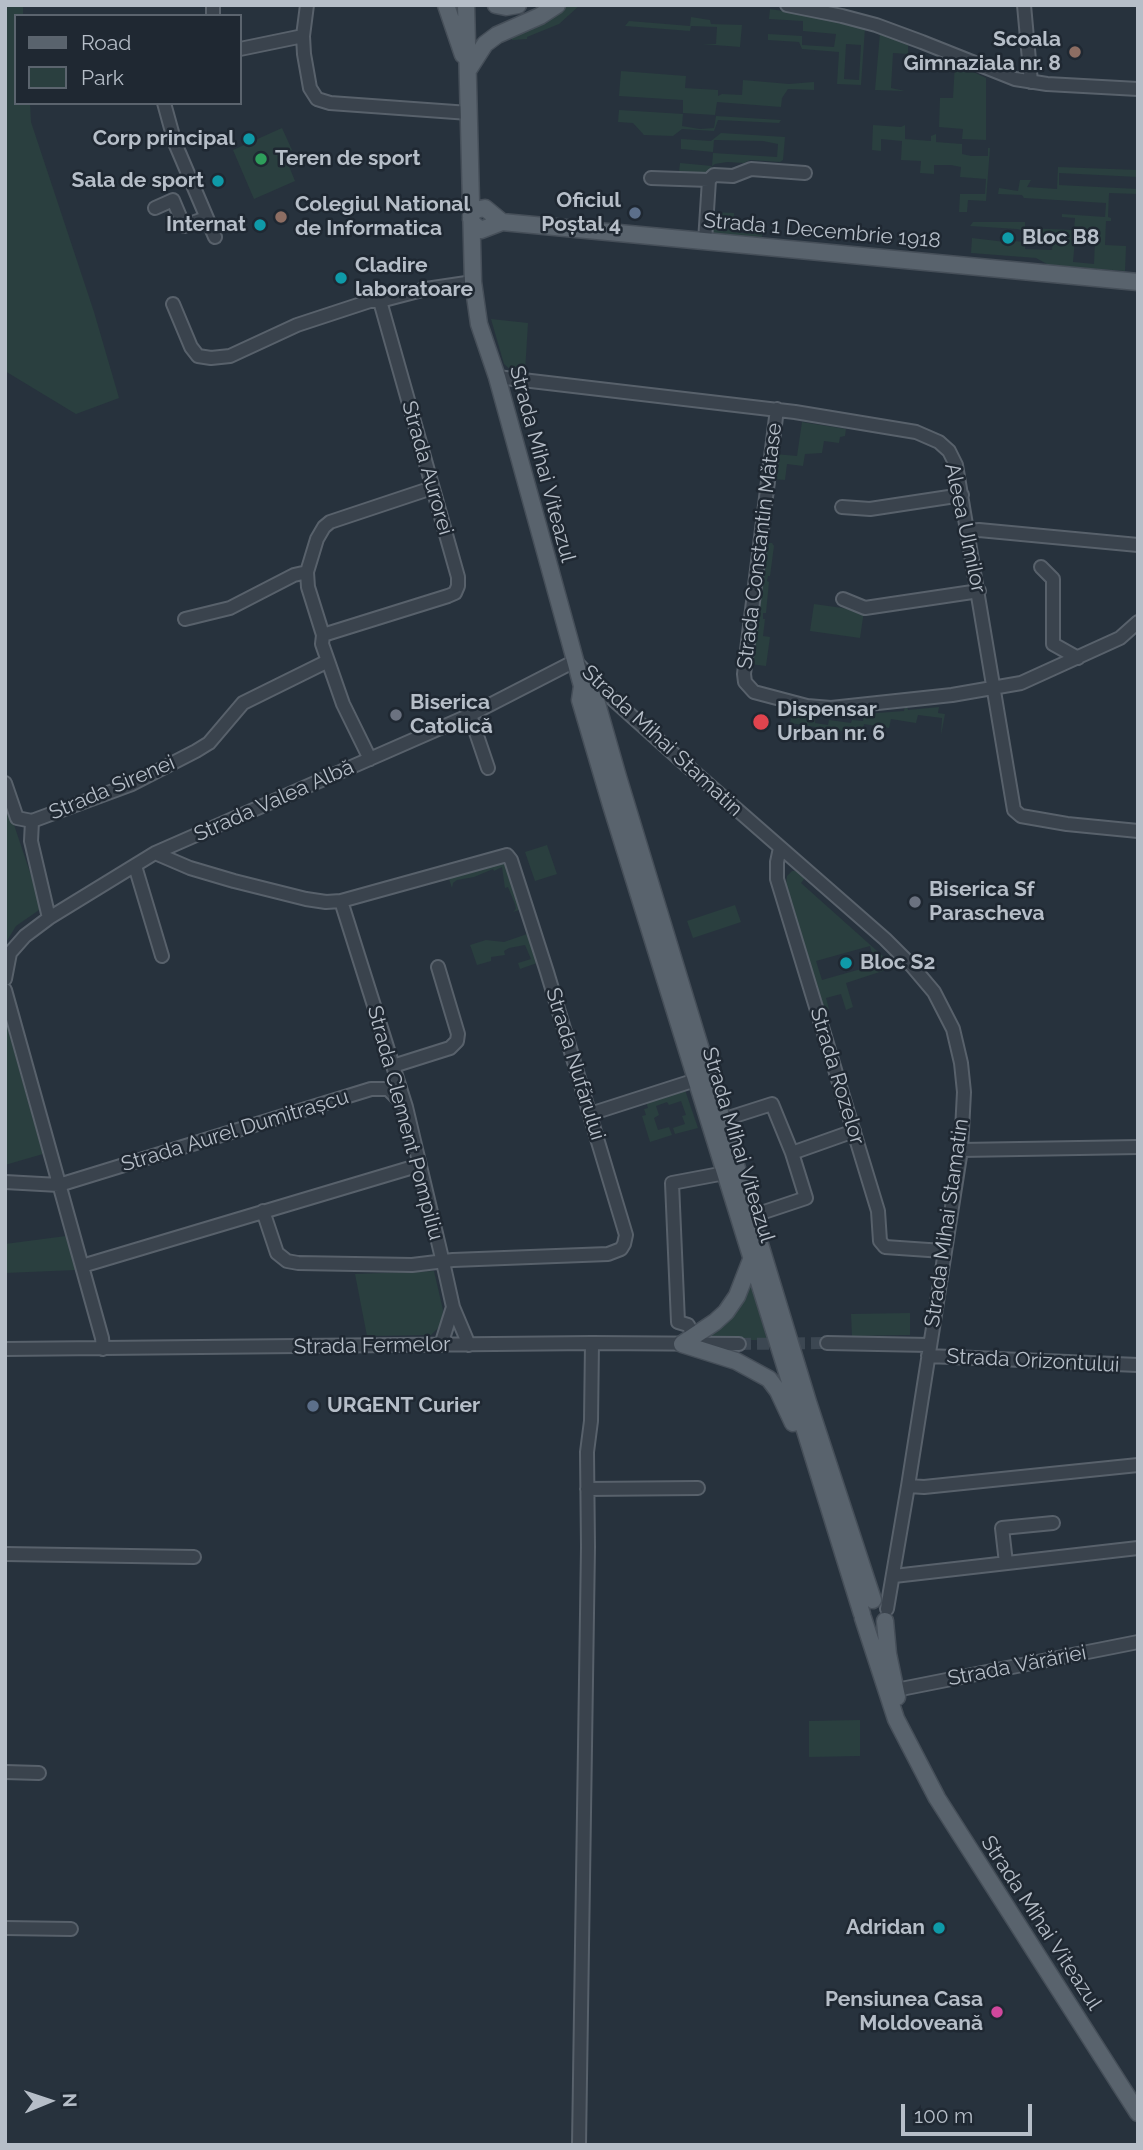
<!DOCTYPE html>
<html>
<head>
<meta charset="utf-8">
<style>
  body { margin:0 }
  #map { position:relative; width:1143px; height:2150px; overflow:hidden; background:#27323d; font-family:Raleway,sans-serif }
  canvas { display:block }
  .frame { position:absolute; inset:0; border:7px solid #b6bec8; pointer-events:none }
  .legend { position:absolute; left:14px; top:14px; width:228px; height:91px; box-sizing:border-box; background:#1f2832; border:2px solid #5b646e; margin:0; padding:9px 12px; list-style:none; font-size:21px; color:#b6bec8 }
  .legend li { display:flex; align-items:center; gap:14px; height:35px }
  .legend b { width:35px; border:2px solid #5b646e }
  .north { position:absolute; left:14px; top:2066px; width:70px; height:70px; -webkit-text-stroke:5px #1f2832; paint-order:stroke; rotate:88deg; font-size:19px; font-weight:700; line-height:28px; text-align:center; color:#b6bec8 }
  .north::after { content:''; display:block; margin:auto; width:24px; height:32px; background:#b6bec8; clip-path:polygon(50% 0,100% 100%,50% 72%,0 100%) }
  .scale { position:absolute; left:901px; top:2104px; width:131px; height:32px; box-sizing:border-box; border:4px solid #b6bec8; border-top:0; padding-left:9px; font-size:21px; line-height:24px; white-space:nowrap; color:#b6bec8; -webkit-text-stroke:5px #1f2832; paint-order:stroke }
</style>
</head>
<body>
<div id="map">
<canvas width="1143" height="2150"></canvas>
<div class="frame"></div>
<ul class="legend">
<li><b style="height:9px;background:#59636d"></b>Road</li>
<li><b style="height:19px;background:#2a3f3f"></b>Park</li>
</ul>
<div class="north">N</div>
<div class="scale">100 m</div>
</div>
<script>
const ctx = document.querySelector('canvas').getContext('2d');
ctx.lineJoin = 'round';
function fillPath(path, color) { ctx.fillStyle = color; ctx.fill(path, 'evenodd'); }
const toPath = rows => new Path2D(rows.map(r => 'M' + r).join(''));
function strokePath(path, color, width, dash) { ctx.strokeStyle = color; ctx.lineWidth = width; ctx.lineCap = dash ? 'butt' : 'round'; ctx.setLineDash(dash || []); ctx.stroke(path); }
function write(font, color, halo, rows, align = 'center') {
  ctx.font = font + ' Raleway,sans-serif'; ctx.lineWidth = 5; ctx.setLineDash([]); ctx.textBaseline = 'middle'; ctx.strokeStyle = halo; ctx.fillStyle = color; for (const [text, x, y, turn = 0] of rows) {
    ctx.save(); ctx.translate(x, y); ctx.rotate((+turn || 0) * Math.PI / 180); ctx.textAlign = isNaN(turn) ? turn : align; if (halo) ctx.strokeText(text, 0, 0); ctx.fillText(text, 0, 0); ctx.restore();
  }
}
fillPath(toPath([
  [5,5,23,5,23,16,16,16,16,103,30,103,31,122,94,312,119,398,76,414,5,371],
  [563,5,580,5,559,24,527,37,527,39,512,40,512,31],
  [770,9,820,17,865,28,861,85,837,84,839,52,802,49,799,42,768,40,768,34,802,36,802,45,834,47,836,34,803,31,803,21,769,19],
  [846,44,861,45,859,80,844,79],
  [691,17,710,20,711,24,742,25,740,47,702,44,716,44,717,27,691,26,690,31,625,26,629,21,690,26],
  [880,33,908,43,908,54,893,53,891,88,905,91,875,90],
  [940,57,955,63,986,78,986,140,962,139,963,129,939,127,940,98,953,98,955,63,940,62],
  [621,71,686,76,685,88,718,90,718,96,722,94,742,95,743,80,789,84,814,82,814,90,788,89,782,98,781,107,717,102,715,115,683,113,683,100,619,96],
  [619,110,683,114,682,126,700,129,714,128,716,116,781,120,779,123,718,120,714,131,682,129,673,136,644,135,633,123,618,122],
  [873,125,901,127,905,125,905,139,931,141,931,136,936,134,936,142,962,144,962,154,971,156,988,156,988,148,990,148,986,201,968,200,967,212,959,212,960,194,985,194,986,179,960,177,961,167,951,165,934,165,934,174,920,173,921,161,901,160,902,141,881,139,881,151,872,150],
  [282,128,292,150,284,154,295,181,254,199,233,150],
  [721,133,785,137,783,160,780,162,750,160,744,163,727,162,715,164,711,167,710,173,679,172,680,163,712,166,713,153,777,157,778,144,763,141,714,140,713,152,681,149,681,139,711,141],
  [1058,167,1138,170,1138,177,1059,173,1059,185,1138,189,1138,194,1109,193,1108,217,1111,218,1111,221,1106,221,1105,245,1126,246,1125,271,1049,265,1036,258,971,253,972,238,1014,243,1014,241,1025,242,1025,249,1052,250,1053,238,1025,235,1025,231,1017,229,970,226,973,222,1025,222,1025,228,1074,230,1075,218,1062,217,1062,214,1105,217,1106,203,1024,198,1022,195,998,194,999,188,1018,191,1020,180,1031,180,1027,187,1057,189],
  [1080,237,1095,240,1094,264,1073,262,1075,239],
  [712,198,715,198,714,212,734,213,733,232,754,234,754,223,763,224,762,238,710,235],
  [491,319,528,323,525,372,512,371,504,364],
  [802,422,846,429,845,436,840,437,839,443,824,441,822,453,805,454,803,466,787,464,785,480,772,479,775,454,797,456],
  [764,542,772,543,774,546,770,576,768,576,767,581,769,582,766,613,763,613,763,619,765,619,763,636,770,637,766,666,750,664],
  [814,604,864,611,860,638,810,631],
  [905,705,907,705,908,710,939,707,938,713,945,714,941,735,942,718,918,715,916,723,891,719,889,728,864,724,862,734,839,731,838,738,814,735,815,727,790,723,792,712,795,710,816,713,815,723,828,725,829,720,851,723,852,720,863,721,864,714,904,711],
  [5,798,42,908,16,926,5,944],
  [547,845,557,874,535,881,525,852],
  [500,859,507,862,522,909,513,912,516,909,515,904,508,887,505,888,502,867,494,871,493,869,474,877,457,880,453,883,452,888,448,876],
  [792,871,798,871,805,878,801,883,895,967,846,983,853,1007,846,1010,841,994,826,998,829,1009,825,1012,786,884,787,876],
  [870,946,875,965,822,980,816,961],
  [735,905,741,922,693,938,687,921],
  [530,933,540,962,520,969,518,963,531,959,525,945,509,948,504,951,505,955,491,957,491,961,477,965,470,945,486,940,504,942],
  [5,1019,43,1154,5,1165],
  [685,1090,698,1128,675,1134,673,1128,685,1124,682,1116,686,1115,681,1101,669,1105,667,1102,656,1106,659,1115,654,1118,658,1130,669,1127,672,1135,650,1142,642,1116,646,1115,644,1109,648,1108,646,1102],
  [66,1236,76,1270,5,1273,5,1244],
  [434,1271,443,1310,442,1324,431,1335,367,1336,355,1274],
  [750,1280,767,1340,705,1340,704,1335],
  [910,1313,910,1335,852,1336,851,1314],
  [860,1720,860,1756,809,1757,809,1721]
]), '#2a3f3f');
strokePath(toPath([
  [739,1344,827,1343]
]), '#3c4752', 12, [12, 6]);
const minor = toPath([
  [213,5,213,16],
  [307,5,303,36,304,54,310,88,317,99,330,103,469,113],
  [787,5,842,16,876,25,922,42,1015,79,1047,84,1138,89],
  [1024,5,1031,82],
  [240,49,303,36],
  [164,103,175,143,215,237],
  [651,178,709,180,705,241],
  [709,180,714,175,733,176,751,169,805,173],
  [155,208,173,200,184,226,206,218],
  [173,304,191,347,198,356,211,358,230,356,297,325,370,301,380,301,426,289,473,282],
  [497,377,795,412,916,432,939,442,949,451,956,465,1014,810,1021,816,1067,824,1138,831],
  [777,409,744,674,745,682,754,692,807,706,831,708,952,695,1021,683,1120,638,1138,622],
  [842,507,870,509,962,495],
  [969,531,979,530,1138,545],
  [1041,567,1053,579,1053,644,1078,658],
  [843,599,865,608,979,591],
  [185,619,230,608,294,575,307,572],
  [323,635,448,596,455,593,458,586,458,577,380,301],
  [470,715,488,768],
  [370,759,343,704,328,661,322,644,323,635,308,587,307,572,317,539,324,527,330,522,432,488],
  [5,783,17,818,32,821],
  [32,821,132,784,196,751,209,743,243,703,328,661],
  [32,821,31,841,49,918],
  [780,848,777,862,777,879,878,1211,880,1241,885,1247,943,1251],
  [155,853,190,868,234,881,306,899,326,902,341,901,507,855,511,860,547,972,626,1235,624,1244,621,1249,608,1254,453,1260,412,1265,298,1263,287,1261,277,1253,263,1211],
  [135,866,162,956],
  [341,901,406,1107,445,1271,453,1307,441,1345],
  [5,979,10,953,25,936,49,918,155,853,470,715,575,661,607,694,685,764,885,939,912,966,934,992,953,1029,961,1063,964,1092,961,1150,908,1486,887,1609],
  [5,990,102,1338,103,1349],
  [393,1066,450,1048,457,1041,458,1034,438,967],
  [590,1114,705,1077],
  [722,1120,772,1104,792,1153,854,1131],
  [961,1150,1138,1147],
  [5,1182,59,1185,371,1089,388,1089,403,1104],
  [752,1216,806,1198,792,1153],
  [82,1266,420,1165],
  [453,1307,469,1345],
  [694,1336,688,1325,678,1322,672,1183,725,1173],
  [827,1343,929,1345],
  [5,1349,592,1343,739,1344],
  [928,1356,1138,1365],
  [908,1486,924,1487,1138,1465],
  [587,1489,698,1488],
  [5,1554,194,1557],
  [1006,1563,1002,1528,1053,1523],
  [894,1576,1138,1548],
  [896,1690,1138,1642],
  [5,1772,39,1773],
  [5,1928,71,1929],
  [579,2145,588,1547,587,1452,591,1421,592,1343]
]);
const major = toPath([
  [446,5,463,55],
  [466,5,473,282,479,324,497,377,569,638,582,686,580,700,611,805,862,1614],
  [496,5,506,7,518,5],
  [469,69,485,44,497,35,540,16,557,5],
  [471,216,475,210,485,208,502,222],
  [471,219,473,224,481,230,502,222,1138,282],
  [582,686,596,700,618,777,808,1402,873,1600],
  [682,1344,736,1361,769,1379,778,1391,793,1423],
  [682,1344,715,1322,726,1312,737,1296,751,1260],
  [863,1618,896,1719,937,1798,1138,2113],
  [885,1621,888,1654,897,1697]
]);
strokePath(minor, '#58616b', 16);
strokePath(major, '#464f59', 19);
strokePath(minor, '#3a434d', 12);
strokePath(major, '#59636d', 16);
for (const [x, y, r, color] of [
  [1075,52,7,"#8d6e63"],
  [249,139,7,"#0f9aa8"],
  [261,159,7,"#2e9e5b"],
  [218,181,7,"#0f9aa8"],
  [635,213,7,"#5c6f8a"],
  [281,217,7,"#8d6e63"],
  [260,225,7,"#0f9aa8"],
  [1008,238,7,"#0f9aa8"],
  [341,278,7,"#0f9aa8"],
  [396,715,7,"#6b7280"],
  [761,722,9,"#e0444e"],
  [915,902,7,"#6b7280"],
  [846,963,7,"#0f9aa8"],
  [313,1406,7,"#5c6f8a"],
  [939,1928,7,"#0f9aa8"],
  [997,2012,7,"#d1479c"]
]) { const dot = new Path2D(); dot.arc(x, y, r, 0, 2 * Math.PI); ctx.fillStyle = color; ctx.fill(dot); strokePath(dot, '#1f2832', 2.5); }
write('bold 21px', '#b6bec8', '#1f2832', [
  ["Scoala",1061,40,"right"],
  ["Gimnaziala nr. 8",1061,64,"right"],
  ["Corp principal",235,139,"right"],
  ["Teren de sport",275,159],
  ["Sala de sport",204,181,"right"],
  ["Oficiul",621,201,"right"],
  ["Poștal 4",621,225,"right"],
  ["Colegiul National",295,205],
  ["de Informatica",295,229],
  ["Internat",246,225,"right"],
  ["Bloc B8",1022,238],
  ["Cladire",355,266],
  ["laboratoare",355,290],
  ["Biserica",410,703],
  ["Catolică",410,727],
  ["Dispensar",777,710],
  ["Urban nr. 6",777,734],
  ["Biserica Sf",929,890],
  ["Parascheva",929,914],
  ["Bloc S2",860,963],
  ["URGENT Curier",327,1406],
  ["Adridan",925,1928,"right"],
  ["Pensiunea Casa",983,2000,"right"],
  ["Moldoveană",983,2024,"right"]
], 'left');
write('21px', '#b6bec8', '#1f2832', [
  ["Strada 1 Decembrie 1918",822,231,5],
  ["Strada Mihai Viteazul",542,464,75],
  ["Strada Aurorei",427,468,74],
  ["Aleea Ulmilor",965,528,78],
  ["Strada Constantin Mătase",760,546,-83],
  ["Strada Mihai Stamatin",662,741,43],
  ["Strada Sirenei",112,788,-23],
  ["Strada Valea Albă",274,801,-24],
  ["Strada Nufărului",575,1064,73],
  ["Strada Rozelor",837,1076,73],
  ["Strada Clement Pompiliu",405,1123,75],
  ["Strada Aurel Dumitrașcu",235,1131,-17],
  ["Strada Mihai Viteazul",738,1145,73],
  ["Strada Mihai Stamatin",947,1223,-82],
  ["Strada Fermelor",372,1346,-1],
  ["Strada Orizontului",1033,1361,3],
  ["Strada Vărăriei",1017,1666,-11],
  ["Strada Mihai Viteazul",1041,1923,57]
]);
</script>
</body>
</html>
